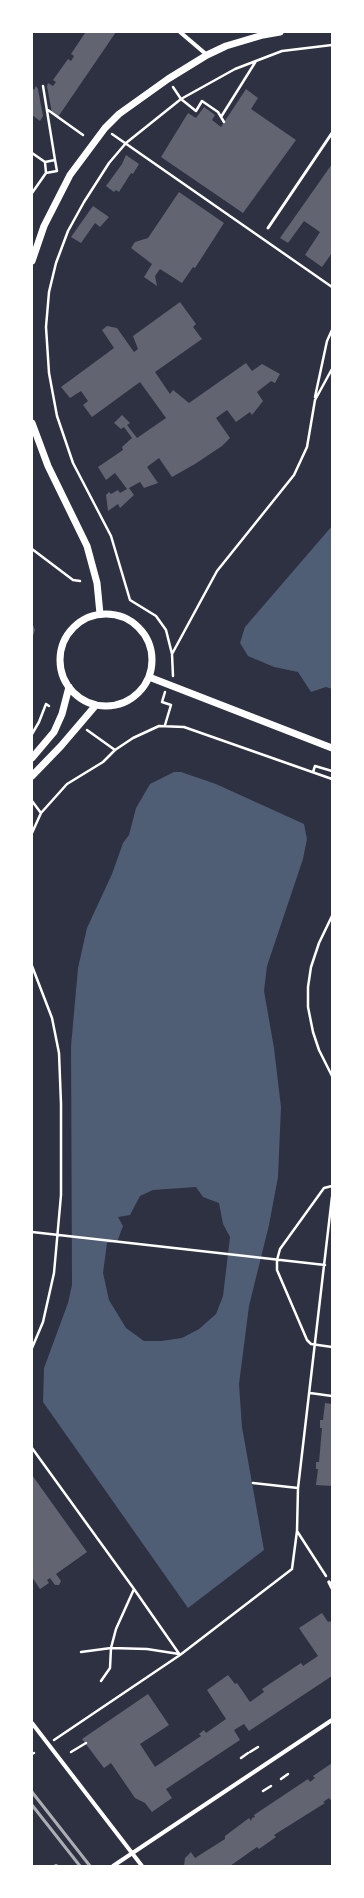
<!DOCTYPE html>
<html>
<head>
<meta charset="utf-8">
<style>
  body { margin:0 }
  #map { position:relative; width:364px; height:1898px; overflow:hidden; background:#2d3142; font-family:Poppins,sans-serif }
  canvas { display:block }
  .frame { position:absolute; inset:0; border:33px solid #fff; pointer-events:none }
</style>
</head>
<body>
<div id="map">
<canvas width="364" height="1898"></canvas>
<div class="frame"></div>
</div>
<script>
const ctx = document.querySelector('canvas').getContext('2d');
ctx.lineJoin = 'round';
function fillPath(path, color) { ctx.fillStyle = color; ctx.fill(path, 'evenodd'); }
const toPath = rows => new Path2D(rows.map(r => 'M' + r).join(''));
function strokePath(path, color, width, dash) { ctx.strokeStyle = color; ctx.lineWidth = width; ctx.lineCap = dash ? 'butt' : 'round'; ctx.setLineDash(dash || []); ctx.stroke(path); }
fillPath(toPath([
  [332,526,332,689,326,687,311,692,298,672,274,667,248,656,240,643,245,627],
  [174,772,181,772,216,784,304,824,307,839,303,859,267,966,264,991,274,1048,281,1107,278,1177,269,1225,249,1306,239,1384,242,1427,264,1550,188,1608,43,1402,44,1368,68,1303,72,1285,71,1046,78,968,87,928,112,874,123,843,129,835,136,808,150,784],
  [196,1187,203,1197,219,1203,223,1224,230,1237,223,1296,216,1314,199,1329,182,1338,161,1341,144,1341,126,1328,109,1300,103,1273,107,1243,117,1242,123,1226,118,1217,130,1215,140,1196,153,1190]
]), '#4f5d75');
fillPath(toPath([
  [83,32,116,32,58,117,52,113,47,86,48,83,53,86,56,82,53,80,68,59,71,61,74,56,71,54,85,33],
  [36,86,38,89,43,116,40,121,32,115,32,88,34,90],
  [246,89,258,98,251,109,296,140,243,213,161,157,188,113,196,118,204,107,215,115,212,120,221,127],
  [126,155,139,164,133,174,131,173,119,192,116,190,114,192,106,186,122,164],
  [332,164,332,253,322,267,305,255,320,232,304,221,288,243,280,238],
  [179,192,224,223,195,268,193,267,182,283,160,269,155,276,157,286,144,277,152,264,131,248,135,242,148,238],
  [93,206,109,217,100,227,95,223,81,243,71,237],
  [180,302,196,324,193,327,202,339,155,372,170,394,173,390,189,403,246,363,252,371,262,364,280,374,275,383,271,381,257,392,263,401,252,415,250,412,236,422,227,410,216,418,230,438,222,446,195,464,172,477,159,458,147,467,158,483,144,488,140,482,129,488,134,495,120,508,118,504,108,511,106,495,109,492,111,494,118,490,120,493,127,489,115,473,106,480,98,467,123,450,122,447,132,438,124,427,121,429,114,423,122,415,130,423,127,425,137,438,166,418,140,382,92,417,83,405,88,401,81,391,70,398,61,387,114,348,102,330,107,326,117,328,134,352,138,349,133,336],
  [32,623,35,630,32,639],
  [325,1403,332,1404,332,1486,316,1485,318,1469,316,1469,316,1462,319,1462,322,1428,320,1428,320,1420,323,1420],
  [32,1475,87,1552,56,1574,61,1581,59,1585,55,1585,50,1578,47,1580,49,1583,40,1589,32,1577],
  [322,1613,328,1622,330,1621,332,1624,332,1676,249,1731,244,1724,234,1730,240,1740,166,1789,172,1798,152,1812,145,1803,135,1798,111,1763,104,1768,82,1739,148,1694,169,1725,140,1744,155,1767,201,1736,199,1734,204,1730,206,1733,226,1719,207,1690,228,1675,235,1684,237,1683,250,1702,264,1692,262,1689,301,1663,303,1666,318,1656,299,1628],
  [332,1763,332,1798,330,1800,329,1798,323,1802,325,1803,274,1835,276,1837,259,1849,257,1847,230,1866,184,1866,185,1858,191,1852,195,1858,225,1839,225,1836,249,1818,251,1821,252,1818,255,1817,254,1815,308,1779,310,1782,315,1778,313,1776]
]), '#626471');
strokePath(toPath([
  [43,86,55,160],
  [173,87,181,99,196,111,202,101,218,112,224,122],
  [48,110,83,135],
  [221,117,256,61],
  [112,134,332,287],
  [32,153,45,162,46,173,32,193],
  [45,162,55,160,57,171,46,173],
  [315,397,327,341,332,330],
  [32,549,73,580,80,581],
  [172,654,217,571,294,475,307,447,315,400,332,369],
  [173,676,172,654,166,630,156,616,130,600,111,536,73,463,57,416,49,373,46,327,49,292,56,263,68,231,84,202,109,163,126,143,181,99,235,69,282,51,332,45],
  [165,725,171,705,162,702,165,692],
  [87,730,115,750],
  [32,734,39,722,46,704,49,706],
  [313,772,315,766,332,771],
  [32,801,41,813],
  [32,833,41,813,67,784,103,762,115,750,133,738,159,726,184,727,332,779],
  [332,916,319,943,311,967,308,987,308,1007,313,1032,319,1050,332,1076],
  [32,966,52,1018,59,1053,61,1104,61,1195,54,1273,43,1322,32,1348],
  [332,1186,324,1188,280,1249,277,1260,277,1270,307,1340,311,1344,332,1347],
  [32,1232,325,1265],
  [310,1393,332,1396],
  [32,1448,134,1589,180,1655],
  [253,1483,298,1488],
  [297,1531,326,1576],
  [81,1652,111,1648,147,1649,179,1654],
  [101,1681,110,1668,111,1648,116,1629,134,1589],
  [54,1740,180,1655,292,1569,297,1531,298,1488,332,1197],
  [71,1752,86,1743],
  [250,1752,258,1747],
  [32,1754,34,1753],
  [241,1758,248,1753],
  [281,1779,288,1774],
  [263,1791,271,1786]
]), '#fff', 2.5);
strokePath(toPath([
  [268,228,332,133],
  [55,1866,57,1866]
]), '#fff', 3);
strokePath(toPath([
  [329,1582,332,1588]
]), '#fff', 3.5);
strokePath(toPath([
  [180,32,207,55],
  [32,1723,142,1866],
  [113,1866,332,1720]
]), '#fff', 4);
strokePath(toPath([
  [32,261,44,226,70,175,105,128,119,114,168,79,207,55,226,46,263,35,280,32],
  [32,423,48,466,87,546,97,583,100,614],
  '60 660a46 46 0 1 1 92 0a46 46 0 1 1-92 0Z',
  [149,677,332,748],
  [32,758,54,732,62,714,69,687],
  [32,776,61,746,96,705]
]), '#fff', 7);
strokePath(toPath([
  [32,1792,90,1866],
  [32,1805,80,1866]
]), '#abadb3', 3);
</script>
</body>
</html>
